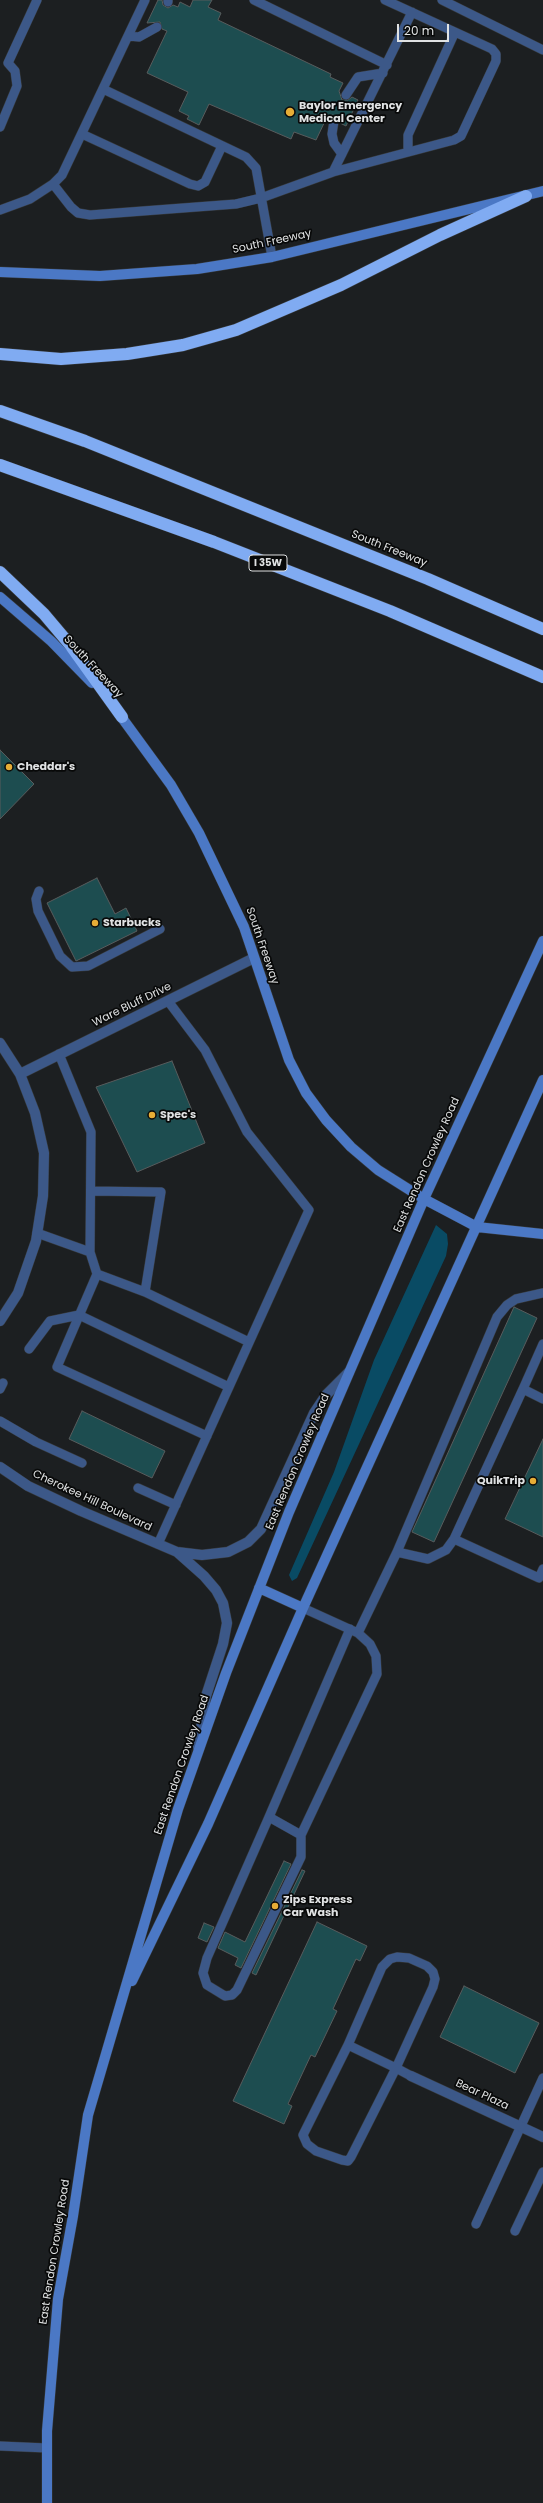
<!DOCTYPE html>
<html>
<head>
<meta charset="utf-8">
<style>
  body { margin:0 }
  #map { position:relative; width:543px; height:2503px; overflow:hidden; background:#1c1f21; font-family:Poppins,sans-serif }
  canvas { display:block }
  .scale { position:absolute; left:397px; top:24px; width:52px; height:18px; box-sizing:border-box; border:2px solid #e0e2e3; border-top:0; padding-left:5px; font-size:12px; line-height:14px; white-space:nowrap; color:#e0e2e3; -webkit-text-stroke:3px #080909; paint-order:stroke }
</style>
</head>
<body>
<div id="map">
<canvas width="543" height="2503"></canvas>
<div class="scale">20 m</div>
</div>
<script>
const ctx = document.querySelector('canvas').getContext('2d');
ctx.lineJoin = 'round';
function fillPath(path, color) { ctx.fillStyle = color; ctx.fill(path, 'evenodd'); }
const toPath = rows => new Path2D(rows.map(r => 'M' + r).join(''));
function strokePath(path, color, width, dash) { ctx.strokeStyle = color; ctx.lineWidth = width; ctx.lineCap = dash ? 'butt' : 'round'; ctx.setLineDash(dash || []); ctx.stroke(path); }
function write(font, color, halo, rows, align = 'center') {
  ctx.font = font + ' Poppins,sans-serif'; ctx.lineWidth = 3.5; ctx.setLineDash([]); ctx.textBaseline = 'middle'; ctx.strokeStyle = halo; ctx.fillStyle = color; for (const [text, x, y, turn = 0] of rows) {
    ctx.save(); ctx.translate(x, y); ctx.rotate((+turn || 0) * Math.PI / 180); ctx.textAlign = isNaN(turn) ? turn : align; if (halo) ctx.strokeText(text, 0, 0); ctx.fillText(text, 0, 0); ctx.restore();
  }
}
fillPath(toPath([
  [436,1225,447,1234,448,1244,446,1256,297,1578,292,1581,289,1575,334,1472,374,1360]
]), '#094b64');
const building = toPath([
  [158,0,162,0,163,5,168,8,173,5,178,7,180,2,190,7,193,0,212,0,208,7,221,13,218,20,331,74,330,77,343,83,339,91,342,100,348,100,352,97,358,100,346,126,340,123,337,116,332,115,327,117,316,140,294,132,291,139,209,104,199,125,187,119,189,116,179,111,188,92,147,73,167,31,162,29,160,22,147,23,158,0],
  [0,750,34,784,0,819,0,750],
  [97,878,115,914,126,908,137,931,76,961,47,903,97,878],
  [172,1061,205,1143,137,1172,96,1087,172,1061],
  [514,1307,537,1318,434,1542,412,1532,514,1307],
  [82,1411,165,1451,152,1478,69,1439,82,1411],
  [543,1439,543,1537,505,1519,543,1439],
  [284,1861,291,1864,241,1968,235,1965,238,1958,218,1948,225,1932,245,1942,284,1861],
  [302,1870,305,1871,256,1975,252,1973,302,1870],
  [317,1922,367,1946,360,1961,356,1959,333,2009,337,2011,315,2057,311,2055,288,2104,292,2106,284,2124,233,2101,317,1922],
  [204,1923,214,1927,207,1942,198,1938,204,1923],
  [464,1986,539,2023,515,2073,440,2037,464,1986]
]);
fillPath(building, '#1d4d50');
strokePath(building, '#585c5d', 1);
const lane = toPath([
  [254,0,387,65],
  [442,0,543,50],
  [168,2,168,0],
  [128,36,139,37,157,27],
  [103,89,246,157,256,168,272,257],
  [346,95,358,77,383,73],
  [334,121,332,134,334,143,342,154],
  [0,127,17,86,15,71,8,63,37,0],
  [82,134,190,184,198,186,205,182,222,146],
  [408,152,408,135,455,32],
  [333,172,454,140,461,136,496,61,496,54,492,49,385,0],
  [53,184,71,207,78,213,90,215,236,204,261,198,333,172,412,12],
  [0,210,30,199,53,184,62,175,145,0],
  [39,891,36,899,38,911,60,956,72,967,88,966,160,929],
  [59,1054,91,1132,90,1252],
  [37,1233,90,1252,97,1274,145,1292,161,1192,91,1191],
  [97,1274,57,1367,207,1436],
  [145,1292,249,1342],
  [543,1344,523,1389,543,1399],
  [29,1349,50,1321,79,1315,229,1387],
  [0,1389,3,1383],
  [0,1421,36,1442,82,1463],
  [138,1488,176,1505],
  [454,1539,523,1389],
  [158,1544,309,1210,247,1132,205,1050,168,1001],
  [397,1552,497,1317,507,1305,516,1299,543,1293],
  [303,1608,358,1633,397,1552,428,1559,446,1550,454,1539,539,1578,543,1569],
  [269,1817,207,1958,203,1973,207,1985,225,1996,232,1995,237,1990,301,1857,301,1835,377,1674,376,1656,370,1644,358,1633],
  [301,1835,269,1817,350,1629],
  [348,2045,303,2135,307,2144,316,2151,342,2160,348,2161,351,2157,396,2068,433,1987,435,1979,433,1972,427,1966,409,1958,397,1957,390,1959,382,1967,348,2045,396,2068,411,2076],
  [476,2224,543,2078],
  [515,2231,543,2172],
  [0,2446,47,2448]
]);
const street = toPath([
  [0,1043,20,1074,35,1113,44,1153,43,1196,36,1241,18,1293,0,1321],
  [20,1074,254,958],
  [0,1467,28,1486,81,1511,177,1552,202,1555,228,1552,248,1542,261,1529,314,1413,326,1395,349,1372],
  [177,1552,204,1576,216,1590,223,1603,227,1623,223,1644,206,1696,198,1747],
  [411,2076,543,2137]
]);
const secondary = toPath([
  [0,272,100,276,197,269,272,257,543,191],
  [0,597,51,641,92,683],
  [117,711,171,785,199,833,244,927,289,1060,306,1093,326,1120,351,1147,378,1170,424,1199,477,1227,543,1234],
  [259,1588,303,1608],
  [132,1981,208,1824,303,1608,543,1080],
  [47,2503,47,2431,58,2299,73,2216,88,2115,178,1809,226,1673,289,1512,424,1199,543,941]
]);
const highway = toPath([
  [0,354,61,359,127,354,183,345,236,330,341,285,440,235,526,196],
  [0,411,85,441,428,579,543,629],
  [0,465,214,542,390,611,543,677],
  [0,572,44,614,71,646,122,717]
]);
strokePath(lane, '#373a3c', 10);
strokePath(street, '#373a3c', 11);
strokePath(secondary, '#373a3c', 11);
strokePath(highway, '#373a3c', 13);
strokePath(lane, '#3c5888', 9);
strokePath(street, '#3c5888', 10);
strokePath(secondary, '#4b78c5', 10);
strokePath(highway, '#80abf2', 12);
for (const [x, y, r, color] of [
  [290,112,5,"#e6ad36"],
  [9,767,4,"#e6ad36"],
  [95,923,4,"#e6ad36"],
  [152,1115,4,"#e6ad36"],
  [533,1481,4,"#e6ad36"],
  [275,1906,4,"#e6ad36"]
]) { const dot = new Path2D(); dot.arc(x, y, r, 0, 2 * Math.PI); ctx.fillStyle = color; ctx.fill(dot); strokePath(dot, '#080909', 1.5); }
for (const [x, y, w] of [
  [268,563,38]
]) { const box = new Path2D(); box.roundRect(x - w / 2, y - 8, w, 16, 3); ctx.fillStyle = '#080909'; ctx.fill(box); strokePath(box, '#e0e2e3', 1); }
write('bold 10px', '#e0e2e3', null, [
  ["I 35W",268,563]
]);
write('bold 11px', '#e0e2e3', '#080909', [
  ["Baylor Emergency",299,106],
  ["Medical Center",299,119],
  ["Cheddar's",17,767],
  ["Starbucks",103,923],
  ["Spec's",160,1115],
  ["QuikTrip",525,1481,"right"],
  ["Zips Express",283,1900],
  ["Car Wash",283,1913]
], 'left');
write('11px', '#e0e2e3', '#080909', [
  ["South Freeway",272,242,-12],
  ["South Freeway",389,549,22],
  ["South Freeway",93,667,47],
  ["South Freeway",262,946,71],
  ["Ware Bluff Drive",132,1005,-26],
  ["East Rendon Crowley Road",427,1165,-66],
  ["East Rendon Crowley Road",298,1462,-67],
  ["Cherokee Hill Boulevard",92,1501,25],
  ["East Rendon Crowley Road",182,1765,-71],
  ["Bear Plaza",482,2095,25],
  ["East Rendon Crowley Road",55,2252,-81]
]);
</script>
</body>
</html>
